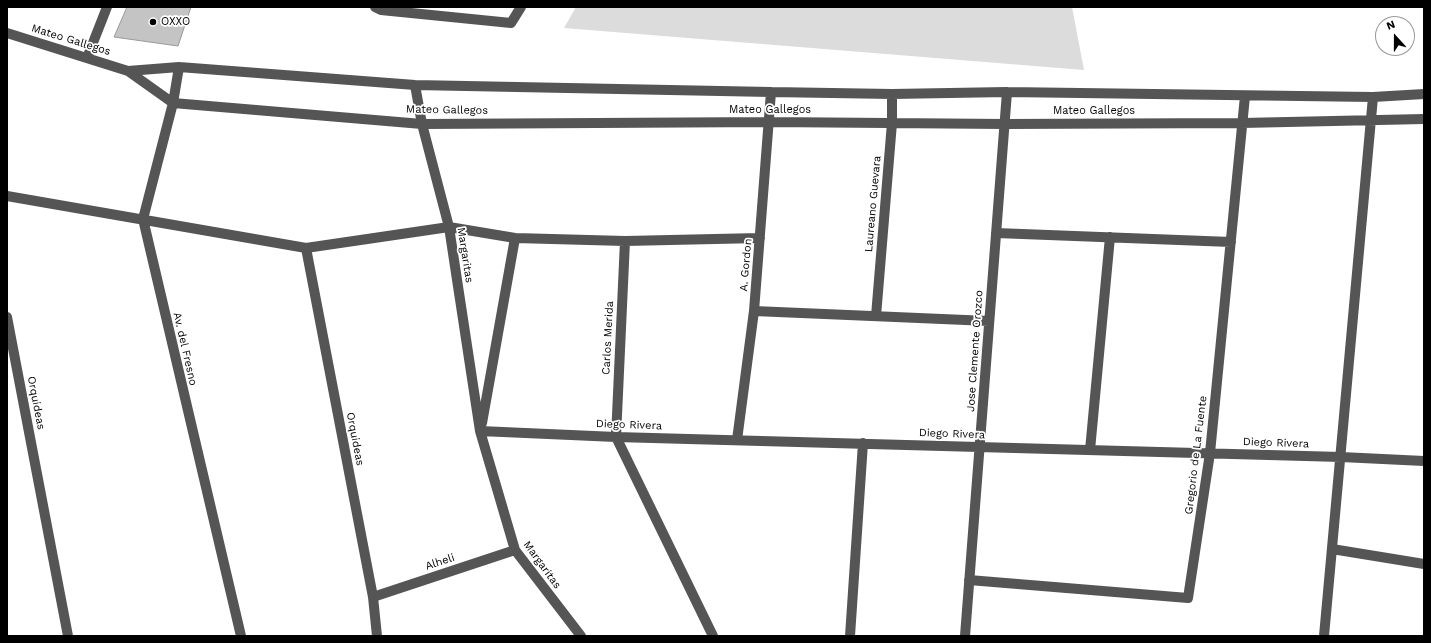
<!DOCTYPE html>
<html>
<head>
<meta charset="utf-8">
<style>
  body { margin:0 }
  #map { position:relative; width:1431px; height:643px; overflow:hidden; background:#fff; font-family:"Work Sans",sans-serif }
  canvas { display:block }
  .frame { position:absolute; inset:0; border:8px solid #000; pointer-events:none }
  .north { position:absolute; left:1375px; top:16px; width:40px; height:40px; box-sizing:border-box; background:#fff; border:1px solid #999; border-radius:50%; rotate:339deg; font-size:11px; font-weight:700; line-height:16px; text-align:center; color:#000 }
  .north::after { content:''; display:block; margin:auto; width:14px; height:18px; background:#000; clip-path:polygon(50% 0,100% 100%,50% 72%,0 100%) }
</style>
</head>
<body>
<div id="map">
<canvas width="1431" height="643"></canvas>
<div class="frame"></div>
<div class="north">N</div>
</div>
<script>
const ctx = document.querySelector('canvas').getContext('2d');
ctx.lineJoin = 'round';
function fillPath(path, color) { ctx.fillStyle = color; ctx.fill(path, 'evenodd'); }
const toPath = rows => new Path2D(rows.map(r => 'M' + r).join(''));
function strokePath(path, color, width, dash) { ctx.strokeStyle = color; ctx.lineWidth = width; ctx.lineCap = dash ? 'butt' : 'round'; ctx.setLineDash(dash || []); ctx.stroke(path); }
function write(font, color, halo, rows, align = 'center') {
  ctx.font = font + ' "Work Sans",sans-serif'; ctx.lineWidth = 3.5; ctx.setLineDash([]); ctx.textBaseline = 'middle'; ctx.strokeStyle = halo; ctx.fillStyle = color; for (const [text, x, y, turn = 0] of rows) {
    ctx.save(); ctx.translate(x, y); ctx.rotate((+turn || 0) * Math.PI / 180); ctx.textAlign = isNaN(turn) ? turn : align; if (halo) ctx.strokeText(text, 0, 0); ctx.fillText(text, 0, 0); ctx.restore();
  }
}
fillPath(toPath([
  [576,7,1072,7,1084,70,564,28]
]), '#dcdcdc');
const building = toPath([
  [127,7,191,7,178,46,114,37,127,7]
]);
fillPath(building, '#c4c4c4');
strokePath(building, '#999', 1);
strokePath(toPath([
  [375,7,381,10,511,23,521,7],
  [7,33,128,71,173,103,422,124,770,122,1005,124,1242,123,1424,119],
  [87,58,107,7],
  [179,67,173,103,143,219,241,636],
  [128,71,179,67,415,85,771,92,892,94,1007,92,1373,97,1424,94],
  [415,85,422,124,449,227,480,431,515,550,581,636],
  [7,196,306,248,449,227,515,238,625,241,760,238],
  [996,233,1231,242],
  [625,241,616,437,713,636],
  [306,248,373,597,377,636],
  [754,311,989,321],
  [876,316,892,123,892,94],
  [7,317,68,636],
  [482,423,515,238],
  [480,431,616,437,1341,457,1424,461],
  [737,440,754,311,771,92],
  [1090,450,1110,237],
  [1332,549,1424,564],
  [969,580,1188,598,1210,453,1245,96],
  [373,597,515,550],
  [850,636,863,443],
  [965,636,1007,92],
  [1324,636,1373,97]
]), '#555', 10);
for (const [x, y, r, color] of [
  [153,22,4,"#000"]
]) { const dot = new Path2D(); dot.arc(x, y, r, 0, 2 * Math.PI); ctx.fillStyle = color; ctx.fill(dot); strokePath(dot, '#fff', 1.5); }
write('11px', '#000', '#fff', [
  ["OXXO",161,22]
], 'left');
write('11px', '#000', '#fff', [
  ["Mateo Gallegos",71,40,17],
  ["Mateo Gallegos",447,110,1],
  ["Mateo Gallegos",770,110],
  ["Mateo Gallegos",1094,111],
  ["Laureano Guevara",873,204,-85],
  ["Margaritas",465,255,81],
  ["A. Gordon",746,265,-85],
  ["Carlos Merida",608,338,-87],
  ["Av. del Fresno",185,349,77],
  ["Jose Clemente Orozco",975,351,-86],
  ["Orquideas",36,403,79],
  ["Diego Rivera",629,425,2],
  ["Diego Rivera",952,434,2],
  ["Orquideas",355,439,79],
  ["Diego Rivera",1276,443,2],
  ["Gregorio de La Fuente",1196,455,-83],
  ["Alheli",440,562,-18],
  ["Margaritas",542,565,54]
]);
</script>
</body>
</html>
